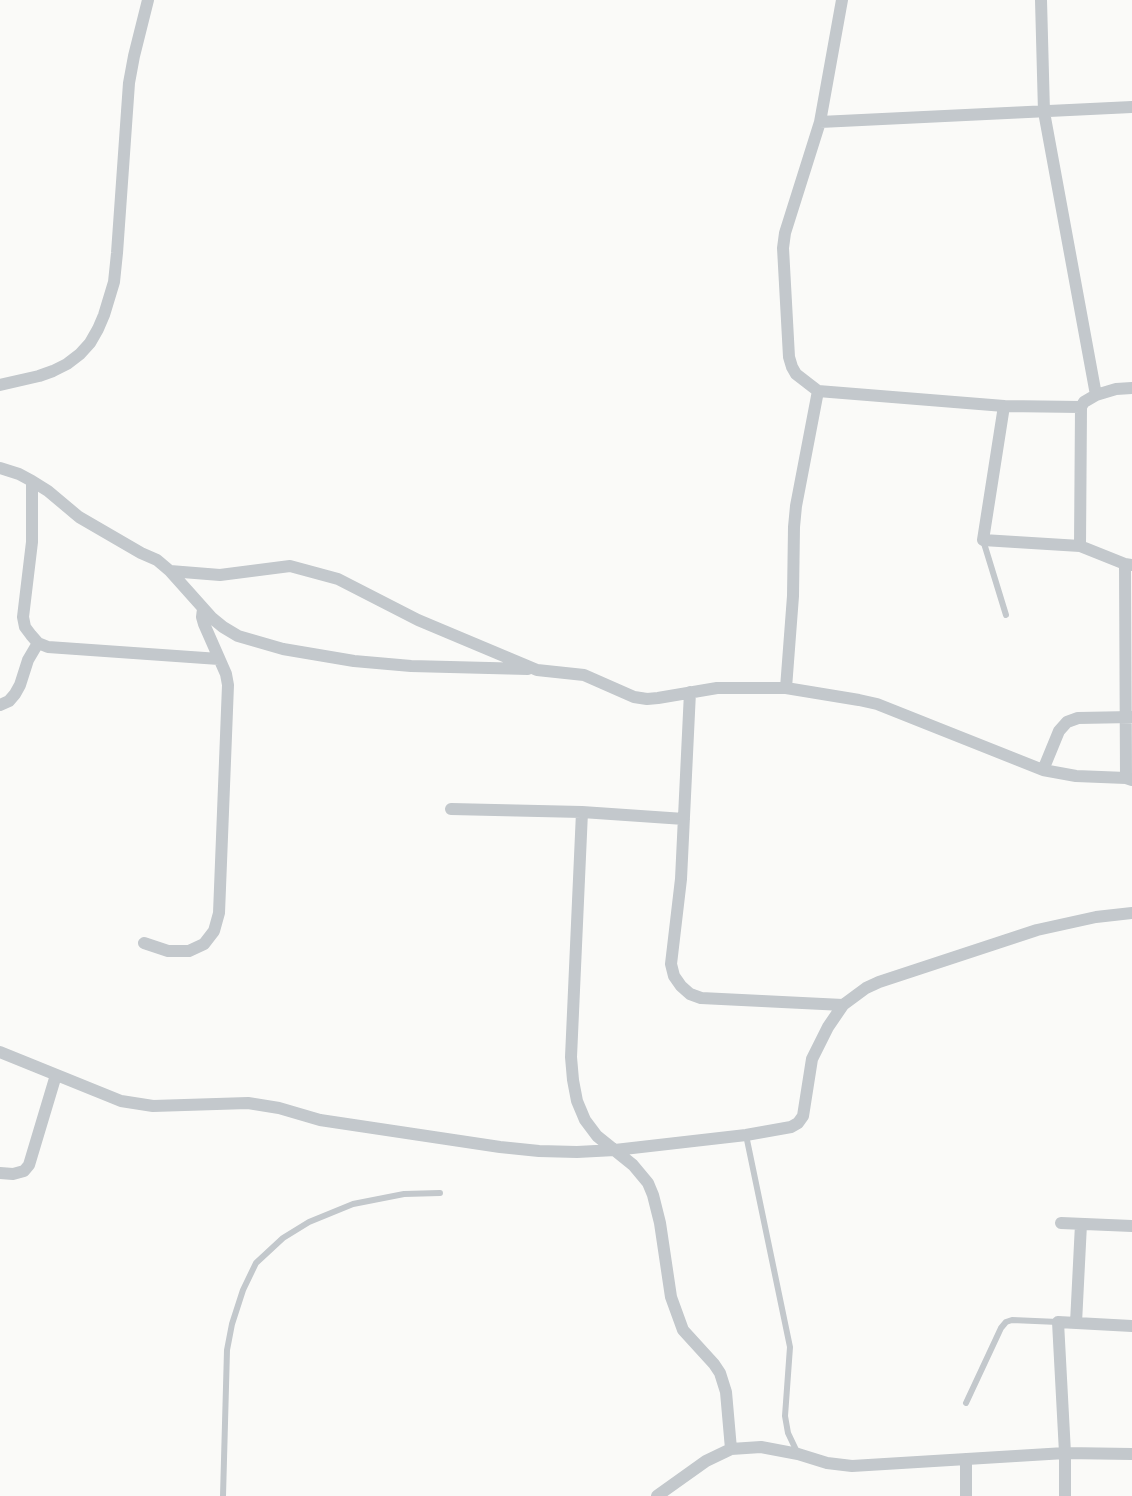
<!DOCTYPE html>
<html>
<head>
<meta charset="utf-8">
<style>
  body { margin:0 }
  canvas { display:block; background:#fafaf8 }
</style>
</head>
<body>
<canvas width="1132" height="1496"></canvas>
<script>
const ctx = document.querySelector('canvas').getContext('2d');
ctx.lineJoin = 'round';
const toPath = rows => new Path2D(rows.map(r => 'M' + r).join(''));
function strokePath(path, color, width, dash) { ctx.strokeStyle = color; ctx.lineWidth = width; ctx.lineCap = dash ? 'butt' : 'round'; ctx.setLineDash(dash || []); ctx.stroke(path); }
strokePath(toPath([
  [983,540,1006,615],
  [746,1135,790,1347,785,1416,788,1433,798,1454],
  [966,1403,1001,1328,1006,1322,1012,1320,1058,1322],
  [223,1496,227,1350,232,1324,243,1290,256,1263,283,1238,309,1222,353,1204,404,1194,440,1193]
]), '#c3c8cc', 6);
strokePath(toPath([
  [1041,0,1044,112,1096,395],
  [820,122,1132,107],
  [0,385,39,376,53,371,67,364,80,354,90,343,98,329,104,315,114,282,117,253,129,83,134,56,148,0],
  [818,391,1004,406,1081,407],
  [1004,406,983,540,1080,546,1125,564,1132,565],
  [0,468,19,474,32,481,48,491,79,517,141,553,157,560,170,571,212,618,223,627,238,636,283,649,354,661,411,666,528,669],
  [32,481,32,542,23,617,25,627,31,635,38,643,48,647,219,659],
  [1080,546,1081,407,1084,402,1096,395,1116,389,1132,388],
  [1125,564,1126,778],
  [170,571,220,575,290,566,338,579,418,620,537,670,584,675,634,697,647,699,658,698,717,688,786,688,859,700,877,704,1043,770,1076,776,1126,778,1132,780],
  [786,688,793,596,794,527,796,506,818,391,796,374,792,367,789,357,783,248,785,233,820,122,842,0],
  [690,692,681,879,671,964,674,976,681,986,690,994,701,998,843,1005],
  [0,705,9,701,15,694,20,685,28,660,38,643],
  [1043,770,1059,731,1067,722,1078,718,1132,717],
  [451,809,582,812,684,819],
  [582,812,571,1057,573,1080,577,1101,585,1120,597,1136,633,1165,648,1183,653,1195,660,1223,671,1297,683,1330,714,1364,720,1373,726,1392,731,1449],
  [144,943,168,951,189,951,204,944,214,931,219,913,228,685,226,674,204,624,202,617,203,609],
  [0,1052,121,1101,153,1106,248,1103,279,1108,320,1120,500,1147,539,1151,577,1152,615,1150,746,1135,791,1127,798,1123,803,1116,812,1059,828,1027,843,1005,866,988,879,982,1037,930,1096,917,1132,913],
  [0,1173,13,1174,24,1171,29,1165,56,1075],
  [1061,1223,1132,1226],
  [1076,1323,1081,1224],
  [657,1496,706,1461,731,1449,761,1447,798,1454,827,1463,852,1466,1065,1453,1132,1454],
  [966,1496,966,1459],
  [1065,1496,1065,1453,1058,1322,1132,1326]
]), '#c3c8cc', 12);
</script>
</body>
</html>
